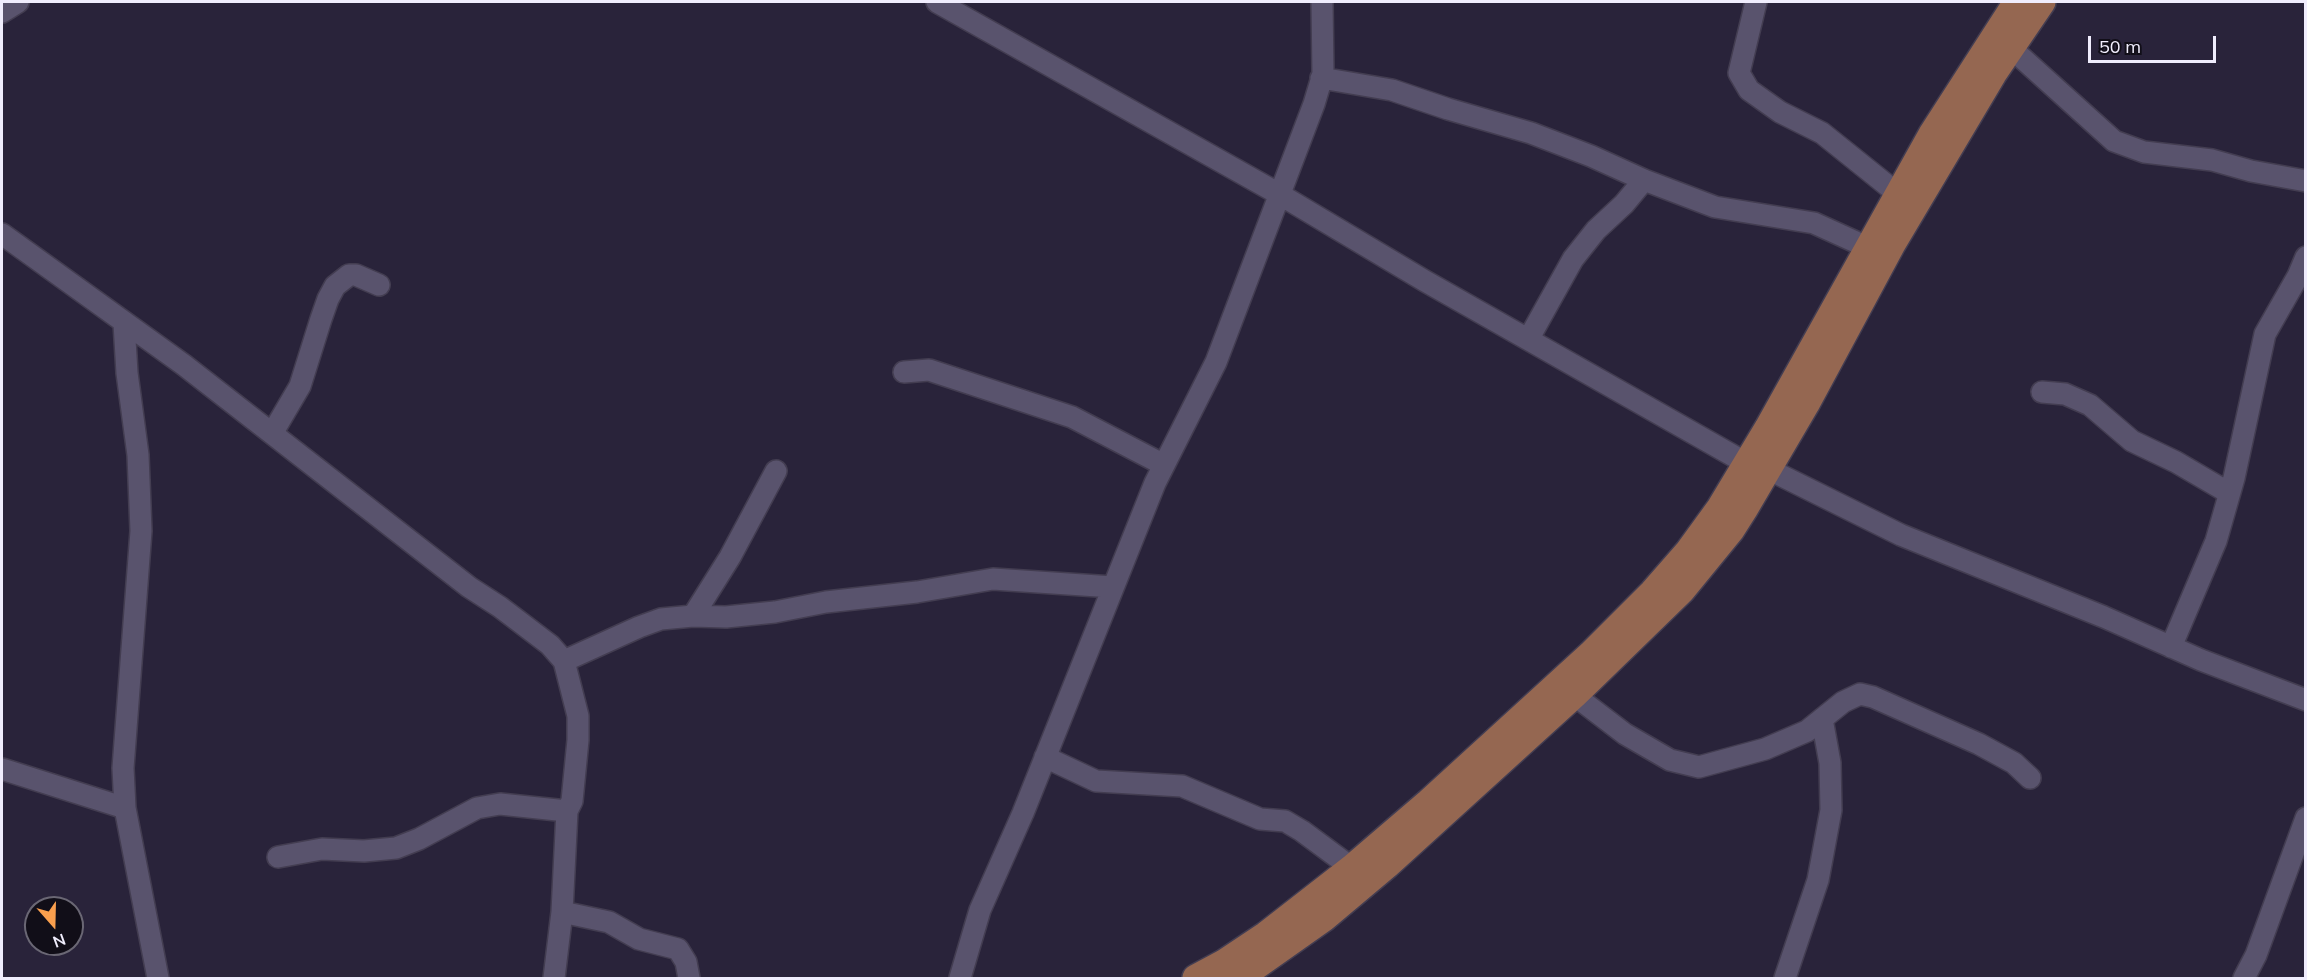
<!DOCTYPE html>
<html>
<head>
<meta charset="utf-8">
<style>
  body { margin:0 }
  #map { position:relative; width:2307px; height:980px; overflow:hidden; background:#29233a; font-family:Mulish,sans-serif }
  canvas { display:block }
  .frame { position:absolute; inset:0; border:3px solid #f0edfd; pointer-events:none }
  .north { position:absolute; left:24px; top:896px; width:60px; height:60px; box-sizing:border-box; background:#110e18; border:2px solid #6a6774; border-radius:50%; rotate:160deg; font-size:16px; font-weight:700; line-height:24px; text-align:center; color:#f0edfd }
  .north::after { content:''; display:block; margin:auto; width:21px; height:27px; background:#fa9f4e; clip-path:polygon(50% 0,100% 100%,50% 72%,0 100%) }
  .scale { position:absolute; left:2088px; top:36px; width:128px; height:27px; box-sizing:border-box; border:3px solid #f0edfd; border-top:0; padding-left:8px; font-size:18px; line-height:21px; white-space:nowrap; color:#f0edfd; -webkit-text-stroke:4px #110e18; paint-order:stroke }
</style>
</head>
<body>
<div id="map">
<canvas width="2307" height="980"></canvas>
<div class="frame"></div>
<div class="north">N</div>
<div class="scale">50 m</div>
</div>
<script>
const ctx = document.querySelector('canvas').getContext('2d');
ctx.lineJoin = 'round';
const toPath = rows => new Path2D(rows.map(r => 'M' + r).join(''));
function strokePath(path, color, width, dash) { ctx.strokeStyle = color; ctx.lineWidth = width; ctx.lineCap = dash ? 'butt' : 'round'; ctx.setLineDash(dash || []); ctx.stroke(path); }
const minor = toPath([
  [937,2,1279,194,1425,281,1746,463],
  [1756,2,1739,73,1749,90,1780,112,1822,133,1898,194],
  [2,12,18,2],
  [2011,48,2114,141,2144,152,2212,160,2251,171,2306,181],
  [1321,78,1392,90,1448,109,1531,133,1591,156,1644,180,1715,207,1814,223,1869,248],
  [2,234,184,365,469,587,500,607,550,645,564,661,578,716,578,740,572,801,567,811,562,912,554,978],
  [124,323,127,373,138,455,141,531,123,768,125,808,158,978],
  [1529,338,1573,259,1596,230,1624,204,1644,180],
  [904,372,929,370,1072,417,1164,465],
  [2042,392,2065,394,2090,405,2132,441,2176,462,2229,493],
  [273,432,300,386,321,319,328,299,335,286,349,275,356,275,379,285],
  [1768,469,1901,535,2104,617,2201,660,2306,700],
  [693,616,730,557,776,471],
  [2171,647,2216,541,2234,478,2265,334,2298,276,2306,257],
  [564,661,639,627,661,619,693,616,726,617,775,612,826,602,917,592,993,579,1113,587],
  [1574,695,1625,734,1670,760,1699,767,1765,749,1807,731,1843,702,1860,694,1873,697,1979,744,2014,763,2030,778],
  [1045,757,1096,781,1182,786,1260,819,1285,821,1302,831,1352,868],
  [2,769,125,808],
  [278,857,322,849,364,851,396,848,419,839,477,808,500,804,567,811],
  [562,912,609,922,639,939,678,949,686,962,689,978],
  [960,978,980,910,1023,813,1155,483,1216,362,1314,104,1323,74,1322,2],
  [1785,978,1818,880,1831,810,1830,763,1822,719],
  [2244,978,2256,955,2306,818]
]);
const major = toPath([
  [1196,978,1224,963,1266,935,1352,868,1429,802,1591,654,1653,592,1688,552,1720,508,1768,428,1932,134,2017,2],
  [1239,978,1324,918,1387,865,1574,695,1682,590,1731,530,1745,508,1806,404,1892,244,1993,74,2042,2]
]);
strokePath(minor, '#433d51', 24);
strokePath(major, '#433d51', 30);
strokePath(minor, '#59536d', 21);
strokePath(major, '#956751', 27);
</script>
</body>
</html>
